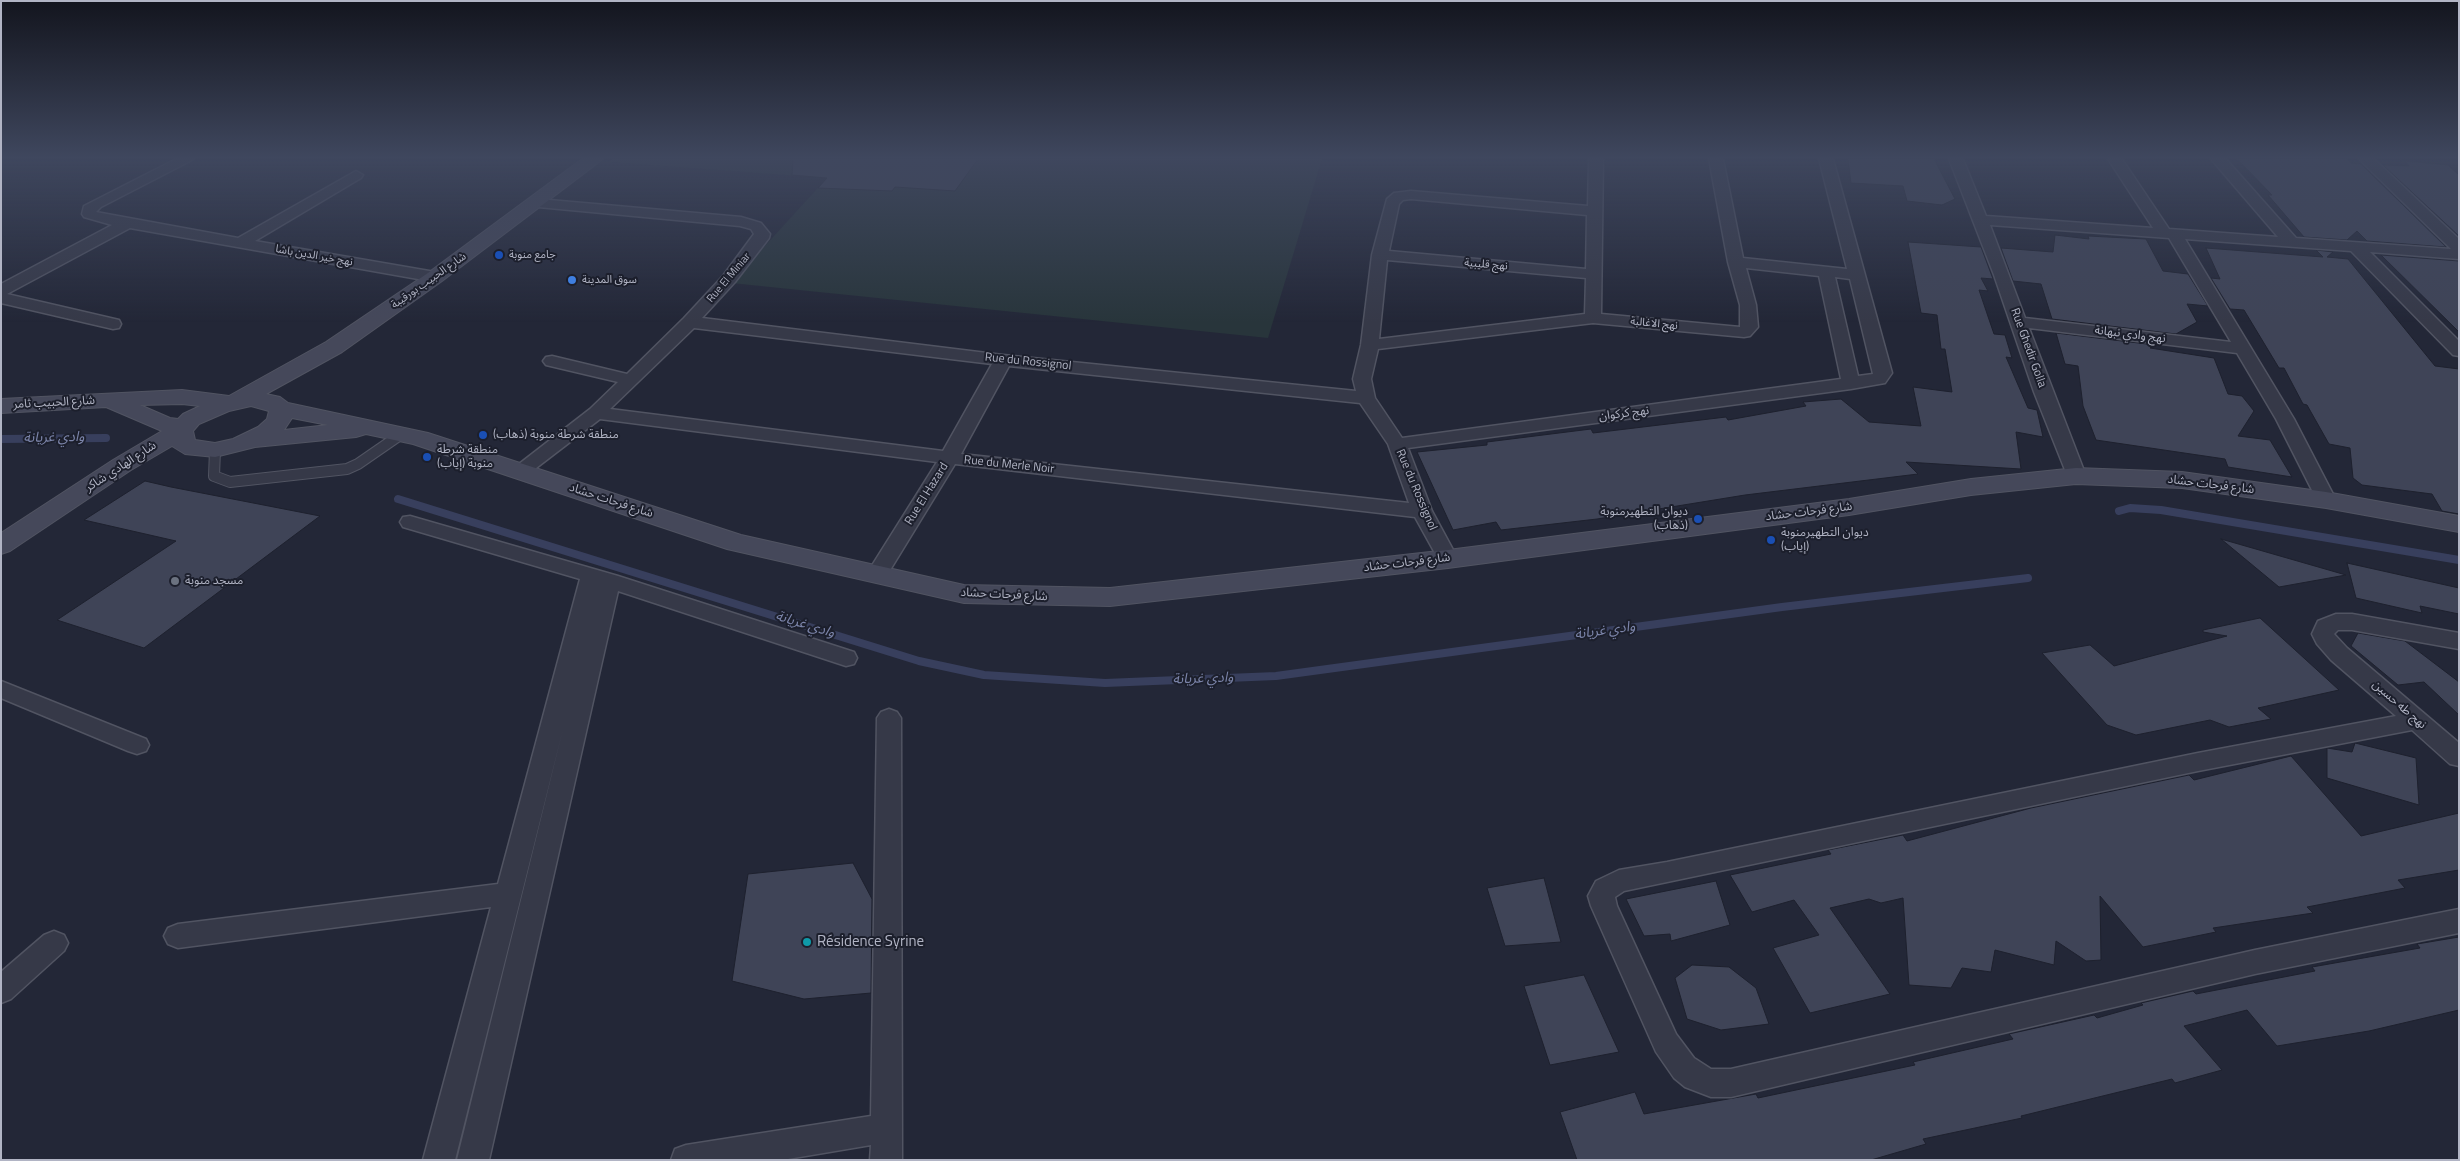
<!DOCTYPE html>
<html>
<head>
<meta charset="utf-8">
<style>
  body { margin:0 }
  #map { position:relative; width:2460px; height:1161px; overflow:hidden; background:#232737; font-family:"Titillium Web",sans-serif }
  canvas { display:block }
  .frame { position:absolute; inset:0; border:2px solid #b1b4c4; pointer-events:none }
</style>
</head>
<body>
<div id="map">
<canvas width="2460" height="1161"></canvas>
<div class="frame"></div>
</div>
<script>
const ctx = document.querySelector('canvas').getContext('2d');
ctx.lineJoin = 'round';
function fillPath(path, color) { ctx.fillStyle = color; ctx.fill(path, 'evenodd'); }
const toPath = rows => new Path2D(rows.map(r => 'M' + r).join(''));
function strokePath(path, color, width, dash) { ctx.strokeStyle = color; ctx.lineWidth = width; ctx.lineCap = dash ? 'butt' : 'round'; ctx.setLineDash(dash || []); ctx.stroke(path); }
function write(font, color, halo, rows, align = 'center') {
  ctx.font = font + ' "Titillium Web","Noto Sans Arabic",sans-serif'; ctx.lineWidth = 4; ctx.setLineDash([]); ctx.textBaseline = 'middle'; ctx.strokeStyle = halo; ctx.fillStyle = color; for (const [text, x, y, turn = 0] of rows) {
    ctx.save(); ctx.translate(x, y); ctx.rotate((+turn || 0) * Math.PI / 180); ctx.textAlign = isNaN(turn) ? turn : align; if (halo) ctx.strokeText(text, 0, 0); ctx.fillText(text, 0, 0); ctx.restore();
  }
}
fillPath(toPath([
  [613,159,1322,159,1268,338,731,283,827,178,609,162]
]), '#28353b');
strokePath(toPath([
  [1,439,106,438],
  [398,499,919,661,984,675,1105,683,1276,676,1782,607,2028,578],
  [2119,511,2130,508,2161,510,2459,560]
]), '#383f5d', 8);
const building = toPath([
  [793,159,978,159,955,191,895,187,892,191,818,188,827,178,792,175,793,159],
  [1848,159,1934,159,1955,199,1942,205,1907,201,1903,186,1851,183,1848,159],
  [2237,159,2347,159,2351,163,2361,164,2446,247,2367,241,2357,231,2347,240,2304,237,2268,195,2272,195,2237,159],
  [2405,161,2448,165,2459,175,2459,236,2383,165,2409,166,2405,161],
  [2055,235,2089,239,2088,236,2146,239,2163,271,2188,274,2208,306,2187,304,2197,322,2176,334,2052,319,2041,284,2013,281,2001,248,2053,252,2055,235],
  [1908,242,1981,247,1993,279,1981,278,1988,291,1979,290,1994,334,2005,335,2012,358,2006,357,2028,408,2037,410,2043,437,2016,432,2021,469,1906,462,1918,474,1745,495,1597,519,1501,530,1496,522,1453,530,1417,452,1487,445,1487,442,1591,429,1593,433,1726,417,1728,420,1806,406,1803,402,1841,399,1869,422,1921,426,1913,387,1952,392,1945,349,1941,349,1937,315,1921,313,1908,242],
  [2206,248,2323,257,2316,250,2333,252,2327,257,2348,259,2435,366,2459,369,2459,514,2442,511,2432,494,2362,485,2353,478,2350,448,2329,444,2307,405,2303,404,2284,368,2279,368,2244,310,2230,309,2211,278,2220,279,2206,248],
  [2381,255,2459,261,2459,332,2381,255],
  [2056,333,2155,345,2150,348,2214,358,2228,394,2242,396,2254,411,2238,436,2270,440,2292,477,2228,467,2225,459,2096,440,2083,406,2078,366,2065,364,2056,333],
  [145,481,171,487,320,516,144,648,57,620,176,541,84,520,145,481],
  [2221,539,2346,575,2279,587,2221,539],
  [2347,563,2459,588,2459,614,2420,606,2422,613,2356,598,2347,563],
  [2260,618,2339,690,2258,708,2271,719,2229,727,2210,720,2136,735,2107,725,2042,653,2090,645,2114,666,2227,636,2203,632,2203,630,2260,618],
  [2358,633,2405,641,2459,682,2459,715,2424,682,2398,685,2351,646,2358,633],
  [2355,743,2416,758,2419,805,2327,778,2327,748,2352,752,2355,743],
  [2291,756,2361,836,2459,813,2459,870,2398,880,2405,888,2307,907,2313,913,2213,928,2216,932,2143,947,2100,896,2101,960,2086,961,2056,941,2054,965,1995,950,1991,972,1962,968,1951,988,1909,985,1903,898,1881,903,1869,899,1830,908,1890,994,1810,1013,1773,948,1819,935,1794,900,1752,912,1730,875,1831,854,1828,850,1903,835,1907,841,2031,808,2189,775,2194,780,2291,756],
  [853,863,872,899,871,993,804,999,732,981,748,874,853,863],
  [1544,878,1561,942,1505,946,1487,888,1544,878],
  [1716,881,1730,925,1671,941,1670,934,1644,936,1626,899,1716,881],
  [2459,937,2459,1010,2369,1031,2277,1046,2247,1010,2184,1026,2222,1070,2175,1083,2172,1079,2021,1116,2022,1118,1923,1139,1926,1144,1871,1160,1577,1160,1560,1112,1635,1092,1644,1114,1756,1094,1758,1098,1915,1065,1913,1062,2013,1039,2009,1034,2094,1015,2097,1018,2143,1005,2141,1003,2193,991,2196,994,2315,971,2312,967,2420,948,2417,944,2459,937],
  [1692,965,1729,967,1756,988,1769,1024,1721,1030,1687,1019,1675,978,1692,965],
  [1584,975,1619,1052,1550,1065,1524,986,1584,975]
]);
fillPath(building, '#3f4457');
strokePath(building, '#1e212e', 1);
const lane = toPath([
  [215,450,214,476,230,482,347,469,358,464,400,435]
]);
const street = toPath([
  [176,159,194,159,101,207,96,212,238,238,356,171,363,175,361,178,255,241,435,272,443,277,435,282,130,228,7,294,119,320,121,324,119,328,113,329,1,303,1,284,112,225,84,217,82,214,84,206,176,159],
  [1589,159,1603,159,1601,314,1740,327,1740,305,1728,262,1709,159,1723,159,1743,258,1847,269,1819,159,1833,159,1892,373,1885,383,1851,389,1408,448,1432,511,1458,559,1455,564,1448,566,1441,564,1415,517,955,464,884,580,877,582,870,580,866,575,937,462,600,419,527,475,520,477,513,475,510,471,590,409,618,382,546,365,543,361,546,357,552,356,627,374,684,318,723,276,754,234,751,229,740,226,538,207,533,206,531,203,533,200,538,199,741,217,761,223,770,234,769,238,735,282,702,318,1003,355,1356,391,1353,379,1361,345,1372,255,1387,199,1394,193,1411,191,1588,206,1589,159],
  [1411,199,1587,215,1586,269,1389,251,1399,204,1403,200,1411,199],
  [1387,260,1586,278,1585,314,1379,339,1387,260],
  [1746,268,1819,276,1841,379,1402,438,1375,398,1371,379,1378,349,1593,323,1744,337,1750,336,1758,327,1756,305,1746,268],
  [1835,277,1850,279,1873,374,1858,376,1835,277],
  [694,328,992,364,943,451,610,409,694,328],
  [1009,366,1360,403,1388,444,1409,503,961,454,1009,366],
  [1949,159,1963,159,1986,216,2153,228,2108,159,2122,159,2169,229,2278,237,2211,159,2226,159,2296,238,2451,249,2359,159,2374,159,2459,239,2459,259,2370,252,2459,341,2459,356,2453,355,2351,251,2185,239,2294,419,2336,500,2333,504,2326,506,2319,504,2276,419,2237,353,2029,328,2086,476,2083,480,2076,482,2069,480,2034,392,1994,275,1949,159],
  [1990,225,2169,238,2231,342,2025,318,1990,225],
  [410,516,618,576,854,652,857,658,854,664,846,666,618,591,489,1160,457,1160,563,729,455,1160,423,1160,491,907,178,948,168,944,164,936,168,928,178,924,498,884,580,579,403,527,400,522,403,517,410,516],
  [2336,614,2352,614,2459,633,2459,649,2352,630,2338,630,2334,634,2347,648,2459,743,2459,766,2450,764,2412,730,2198,771,1624,891,1615,897,1617,906,1676,1034,1694,1058,1711,1069,1731,1069,2255,950,2459,909,2459,933,2255,974,1731,1097,1711,1097,1685,1087,1674,1078,1656,1052,1591,906,1588,896,1596,881,1619,870,1667,862,2198,753,2396,716,2331,660,2317,644,2312,634,2318,621,2336,614],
  [1,681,146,739,149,745,146,751,137,754,128,751,1,698,1,681],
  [889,709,897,712,901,718,902,1160,870,1160,871,1145,782,1160,671,1160,675,1149,686,1145,871,1116,877,718,881,712,889,709],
  [54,931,64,935,68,943,64,951,11,999,1,1003,1,972,44,935,54,931]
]);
const secondary = toPath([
  [582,159,603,159,442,281,342,352,266,394,280,397,288,403,428,433,741,535,964,585,1110,588,1448,550,1849,499,1971,479,2076,468,2182,472,2326,492,2459,516,2459,532,2326,508,2182,488,2076,484,1971,495,1849,515,1448,568,1110,606,964,603,727,549,413,444,366,434,356,437,255,447,215,457,185,454,172,446,131,470,10,551,1,554,1,533,113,460,162,431,106,407,1,413,1,399,182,390,229,396,326,342,428,273,582,159],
  [182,404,200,406,183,414,178,419,170,418,140,405,182,404],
  [251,406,269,411,267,419,258,427,233,439,215,443,195,440,193,431,199,424,229,411,251,406],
  [292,418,328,425,284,430,292,418]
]);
strokePath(lane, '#515462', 12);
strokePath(street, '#515462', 3);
strokePath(secondary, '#515462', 2);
strokePath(lane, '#363948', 10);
fillPath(street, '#363948');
fillPath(secondary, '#45485a');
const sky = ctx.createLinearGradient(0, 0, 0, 322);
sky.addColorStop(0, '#13151e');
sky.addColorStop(0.49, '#3f475e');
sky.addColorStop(1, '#3f475e00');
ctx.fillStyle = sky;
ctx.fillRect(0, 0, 2460, 322);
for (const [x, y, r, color] of [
  [499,255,5,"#1a4fb4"],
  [572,280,5,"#3f7fe0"],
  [483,435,5,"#1a4fb4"],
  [427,457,5,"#1a4fb4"],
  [1698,519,5,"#1a4fb4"],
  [1771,540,5,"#1a4fb4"],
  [175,581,5,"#6b7280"],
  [807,942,5,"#0f9aa8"]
]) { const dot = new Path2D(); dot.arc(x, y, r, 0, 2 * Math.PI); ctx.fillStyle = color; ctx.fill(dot); strokePath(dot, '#1c1f2c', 2); }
write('11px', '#b1b4c4', '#1c1f2c', [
  ["جامع منوبة",509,255],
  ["سوق المدينة",582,280]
], 'left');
write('11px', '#b1b4c4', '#1c1f2c', [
  ["نهج خير الدين باشا",314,256,10],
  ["نهج قليبية",1486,265,5],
  ["Rue El Miniar",729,278,-50],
  ["شارع الحبيب بورقيبة",429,281,-35],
  ["نهج الاغالبة",1654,324,6]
]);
write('12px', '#b1b4c4', '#1c1f2c', [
  ["نهج وادي نبهانة",2130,335,7],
  ["Rue Ghedir Golla",2028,348,70],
  ["Rue du Rossignol",1028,362,6],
  ["شارع الحبيب ثامر",54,403,-3],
  ["نهج كركوان",1624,414,-7],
  ["Rue du Merle Noir",1009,465,6],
  ["شارع الهادي شاكر",121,467,-33],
  ["شارع فرحات حشاد",2211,485,7],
  ["Rue du Rossignol",1416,490,67],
  ["Rue El Hazard",927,494,-58],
  ["شارع فرحات حشاد",611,501,18],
  ["شارع فرحات حشاد",1809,512,-7],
  ["شارع فرحات حشاد",1407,563,-7],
  ["شارع فرحات حشاد",1004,595,3],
  ["نهج طه حسين",2399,705,41]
]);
write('12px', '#b1b4c4', '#1c1f2c', [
  ["منطقة شرطة منوبة (ذهاب)",493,435],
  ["منطقة شرطة",437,450],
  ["منوبة (إياب)",437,464],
  ["ديوان التطهيرمنوبة",1688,512,"right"],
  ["(ذهاب)",1688,526,"right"],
  ["ديوان التطهيرمنوبة",1781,533],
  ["(إياب)",1781,547],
  ["مسجد منوبة",185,581]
], 'left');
write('italic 14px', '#7c85aa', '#1c1f2c', [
  ["وادي غريانة",54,438,-1],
  ["وادي غريانة",805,625,17],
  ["وادي غريانة",1605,631,-8],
  ["وادي غريانة",1203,679,-2]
]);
write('15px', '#b1b4c4', '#1c1f2c', [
  ["Résidence Syrine",817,942]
], 'left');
</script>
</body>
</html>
